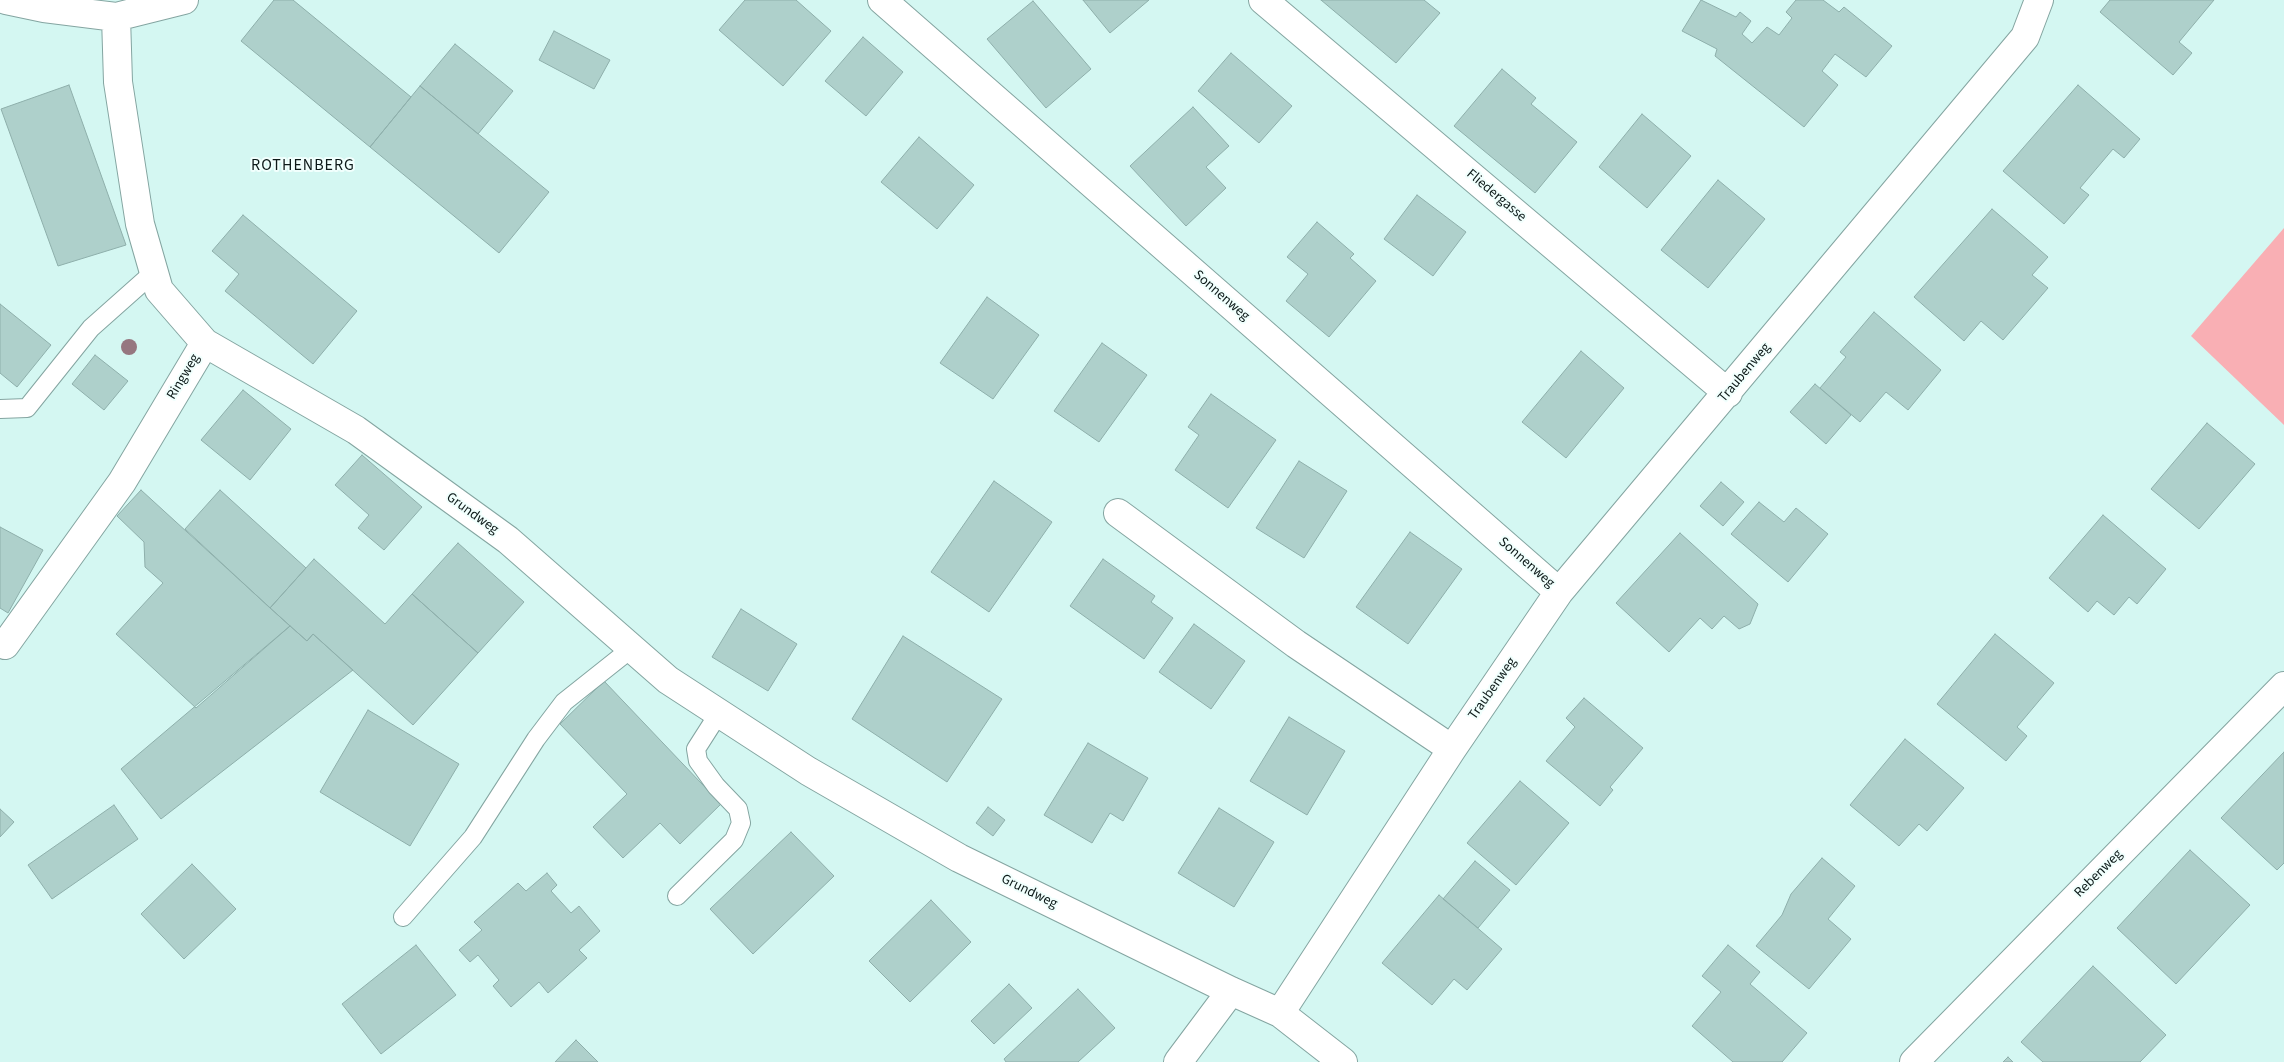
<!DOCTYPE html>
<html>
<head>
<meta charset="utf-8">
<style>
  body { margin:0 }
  canvas { display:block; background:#d4f7f2 }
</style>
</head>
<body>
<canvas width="2284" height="1062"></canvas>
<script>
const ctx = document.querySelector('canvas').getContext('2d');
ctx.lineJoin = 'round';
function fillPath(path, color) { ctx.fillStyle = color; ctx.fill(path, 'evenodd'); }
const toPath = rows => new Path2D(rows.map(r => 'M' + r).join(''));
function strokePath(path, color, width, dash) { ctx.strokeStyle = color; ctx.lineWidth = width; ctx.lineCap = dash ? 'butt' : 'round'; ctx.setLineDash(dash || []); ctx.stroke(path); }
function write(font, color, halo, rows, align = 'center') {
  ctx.font = font + ' "Source Sans 3",sans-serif'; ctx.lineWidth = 4; ctx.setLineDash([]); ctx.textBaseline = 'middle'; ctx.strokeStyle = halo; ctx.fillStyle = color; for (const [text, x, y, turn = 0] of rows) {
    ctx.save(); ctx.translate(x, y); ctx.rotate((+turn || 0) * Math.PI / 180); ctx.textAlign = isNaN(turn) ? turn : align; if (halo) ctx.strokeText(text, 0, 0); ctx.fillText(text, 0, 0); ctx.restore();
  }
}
fillPath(toPath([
  [2284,228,2284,425,2191,336]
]), '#f9afb4');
const building = toPath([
  [274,0,293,0,411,97,370,147,241,41,274,0],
  [745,0,796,0,831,31,783,86,719,30,745,0],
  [1083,0,1149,0,1110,33,1083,0],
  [1321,0,1424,0,1440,13,1396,63,1321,0],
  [1701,0,1736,17,1740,12,1751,21,1742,34,1752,43,1767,27,1779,35,1792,18,1786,12,1796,0,1823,0,1839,12,1844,7,1892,46,1866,77,1835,54,1822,71,1838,85,1804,127,1715,56,1717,49,1682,31,1701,0],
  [2110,0,2214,0,2179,42,2192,53,2173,75,2100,12,2110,0],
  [1033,1,1091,69,1046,108,987,39,1033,1],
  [554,31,610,60,594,89,539,60,554,31],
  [863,37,903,72,866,116,825,81,863,37],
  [455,44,513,91,478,134,420,86,455,44],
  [1231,53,1292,106,1259,143,1198,91,1231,53],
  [1502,69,1536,98,1531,104,1577,142,1535,193,1454,126,1502,69],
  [69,85,126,245,58,266,1,109,69,85],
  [2078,85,2140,139,2124,158,2113,149,2080,188,2089,195,2064,224,2003,171,2078,85],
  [420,86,549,192,499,253,370,147,420,86],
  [1193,107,1229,146,1206,167,1226,188,1186,226,1130,166,1193,107],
  [1642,114,1691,156,1647,208,1599,167,1642,114],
  [919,137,974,185,937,229,881,182,919,137],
  [1718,180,1765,219,1708,288,1661,250,1718,180],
  [1417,195,1466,232,1433,276,1384,239,1417,195],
  [1992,209,2048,257,2032,275,2048,288,2003,340,1981,321,1964,341,1914,297,1992,209],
  [243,215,357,311,313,364,225,291,239,274,212,251,243,215],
  [1317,222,1354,254,1350,258,1376,281,1329,337,1286,301,1308,274,1287,257,1317,222],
  [987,297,1039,335,993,399,940,363,987,297],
  [0,304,51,345,17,387,0,373,0,304],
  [1874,312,1941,370,1908,410,1886,392,1860,422,1820,388,1846,357,1840,352,1874,312],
  [1102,343,1147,375,1099,442,1054,411,1102,343],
  [1581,351,1624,388,1566,458,1522,422,1581,351],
  [95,355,128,381,104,410,72,384,95,355],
  [1815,384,1851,415,1826,444,1790,412,1815,384],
  [243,390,291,429,250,480,201,440,243,390],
  [1211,394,1276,440,1228,508,1175,470,1199,435,1188,427,1211,394],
  [2207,423,2255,464,2199,529,2151,489,2207,423],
  [362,455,422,507,384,550,358,528,369,515,335,485,362,455],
  [1299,461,1347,491,1304,558,1256,528,1299,461],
  [994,481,1052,522,989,612,931,572,994,481],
  [1721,482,1744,502,1723,526,1700,506,1721,482],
  [141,490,290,626,196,708,116,634,163,583,145,567,144,542,117,516,141,490],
  [220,490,306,568,270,608,185,529,220,490],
  [1759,502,1784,522,1796,508,1828,534,1788,582,1731,534,1759,502],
  [2103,515,2166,569,2137,604,2129,597,2114,615,2097,601,2088,612,2049,578,2103,515],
  [0,527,43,550,8,613,0,608,0,527],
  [1410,532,1462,569,1408,644,1356,607,1410,532],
  [1680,533,1758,604,1750,624,1739,629,1724,616,1712,629,1700,618,1669,652,1616,603,1680,533],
  [458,543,524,602,478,653,412,594,458,543],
  [314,559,385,624,412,594,478,653,413,725,313,634,307,641,270,608,314,559],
  [1103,559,1155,596,1151,602,1173,618,1144,659,1070,606,1103,559],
  [741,609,797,644,768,691,712,657,741,609],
  [1194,624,1245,661,1211,709,1159,672,1194,624],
  [290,626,307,641,313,634,353,670,161,819,121,769,290,626],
  [1995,634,2054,683,2017,727,2027,736,2006,761,1937,704,1995,634],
  [903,636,1002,699,947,782,852,719,903,636],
  [604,681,721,804,680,844,660,823,623,858,593,827,627,794,560,724,604,681],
  [1584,698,1643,748,1610,787,1613,790,1600,806,1546,761,1575,727,1566,718,1584,698],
  [368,710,459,764,410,846,320,792,368,710],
  [1289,717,1345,751,1307,815,1250,781,1289,717],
  [1905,739,1964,788,1927,831,1919,824,1899,846,1850,805,1905,739],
  [1088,743,1148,778,1123,821,1110,813,1092,843,1044,815,1088,743],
  [2284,752,2284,863,2277,870,2221,818,2284,752],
  [1520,781,1569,823,1516,885,1467,843,1520,781],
  [114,805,138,839,52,899,28,865,114,805],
  [988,807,1005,820,993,836,976,823,988,807],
  [1219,808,1274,842,1234,907,1178,873,1219,808],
  [0,809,14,822,0,837,0,809],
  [791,832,834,876,753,954,710,909,791,832],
  [2190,850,2250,905,2176,984,2117,928,2190,850],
  [1822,858,1855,886,1828,919,1851,939,1809,989,1756,946,1782,915,1791,894,1822,858],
  [1475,861,1510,890,1478,928,1443,899,1475,861],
  [192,864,236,909,184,959,141,914,192,864],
  [547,873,557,885,551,891,571,913,579,906,600,931,579,950,587,958,548,993,539,982,511,1007,493,986,499,980,478,955,470,962,459,950,482,930,474,922,518,883,526,891,547,873],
  [1439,895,1502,949,1467,990,1454,979,1432,1005,1382,963,1439,895],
  [931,900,971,942,910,1002,869,961,931,900],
  [416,945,456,995,381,1054,342,1004,416,945],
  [1728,945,1760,972,1750,984,1807,1033,1782,1062,1733,1062,1692,1026,1721,992,1702,976,1728,945],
  [2093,966,2166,1035,2140,1062,2043,1062,2021,1042,2093,966],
  [1009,984,1032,1008,994,1044,971,1021,1009,984],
  [1078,989,1115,1028,1078,1062,1006,1062,1004,1059,1078,989],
  [576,1040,598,1062,555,1062,576,1040],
  [2008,1057,2013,1062,2003,1062,2008,1057]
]);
fillPath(building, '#aed0cb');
strokePath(building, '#8eafab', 1);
const lane = toPath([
  [0,409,27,408,91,328,154,272],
  [677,896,734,840,741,823,738,809,716,786,698,761,696,749,719,713],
  [403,917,473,837,536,739,564,702,632,648]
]);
const street = toPath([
  [6,0,44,8,116,17,184,0],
  [882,0,1559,592],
  [1263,0,1728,393],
  [116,17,118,82,140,224,159,290,205,343,356,430,508,540,668,680,808,771,959,858,1231,991,1280,1013,1343,1062],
  [1118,513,1296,644,1452,749],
  [0,642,5,645,122,482,205,343],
  [1280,1013,1452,749,1559,592,2025,37,2039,0],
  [1178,1062,1231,991],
  [1914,1062,2284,686]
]);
strokePath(lane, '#84a5a1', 20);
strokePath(street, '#84a5a1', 30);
strokePath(lane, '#fff', 18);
strokePath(street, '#fff', 28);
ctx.fillStyle = '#967780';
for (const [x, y] of [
  [129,347]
]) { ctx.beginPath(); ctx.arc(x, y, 8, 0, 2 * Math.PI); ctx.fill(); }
write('14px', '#0c1918', '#f1fffd', [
  ["Fliedergasse",1496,196,40],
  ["Sonnenweg",1221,296,41],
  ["Traubenweg",1745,373,-50],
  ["Ringweg",184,377,-59],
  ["Grundweg",472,514,36],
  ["Sonnenweg",1526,563,41],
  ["Traubenweg",1493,689,-55],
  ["Rebenweg",2099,874,-45],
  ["Grundweg",1029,892,26]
]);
ctx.letterSpacing = '1px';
write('16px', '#0c1918', '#f1fffd', [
  ["ROTHENBERG",303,166]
]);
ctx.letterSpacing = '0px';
</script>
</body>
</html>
